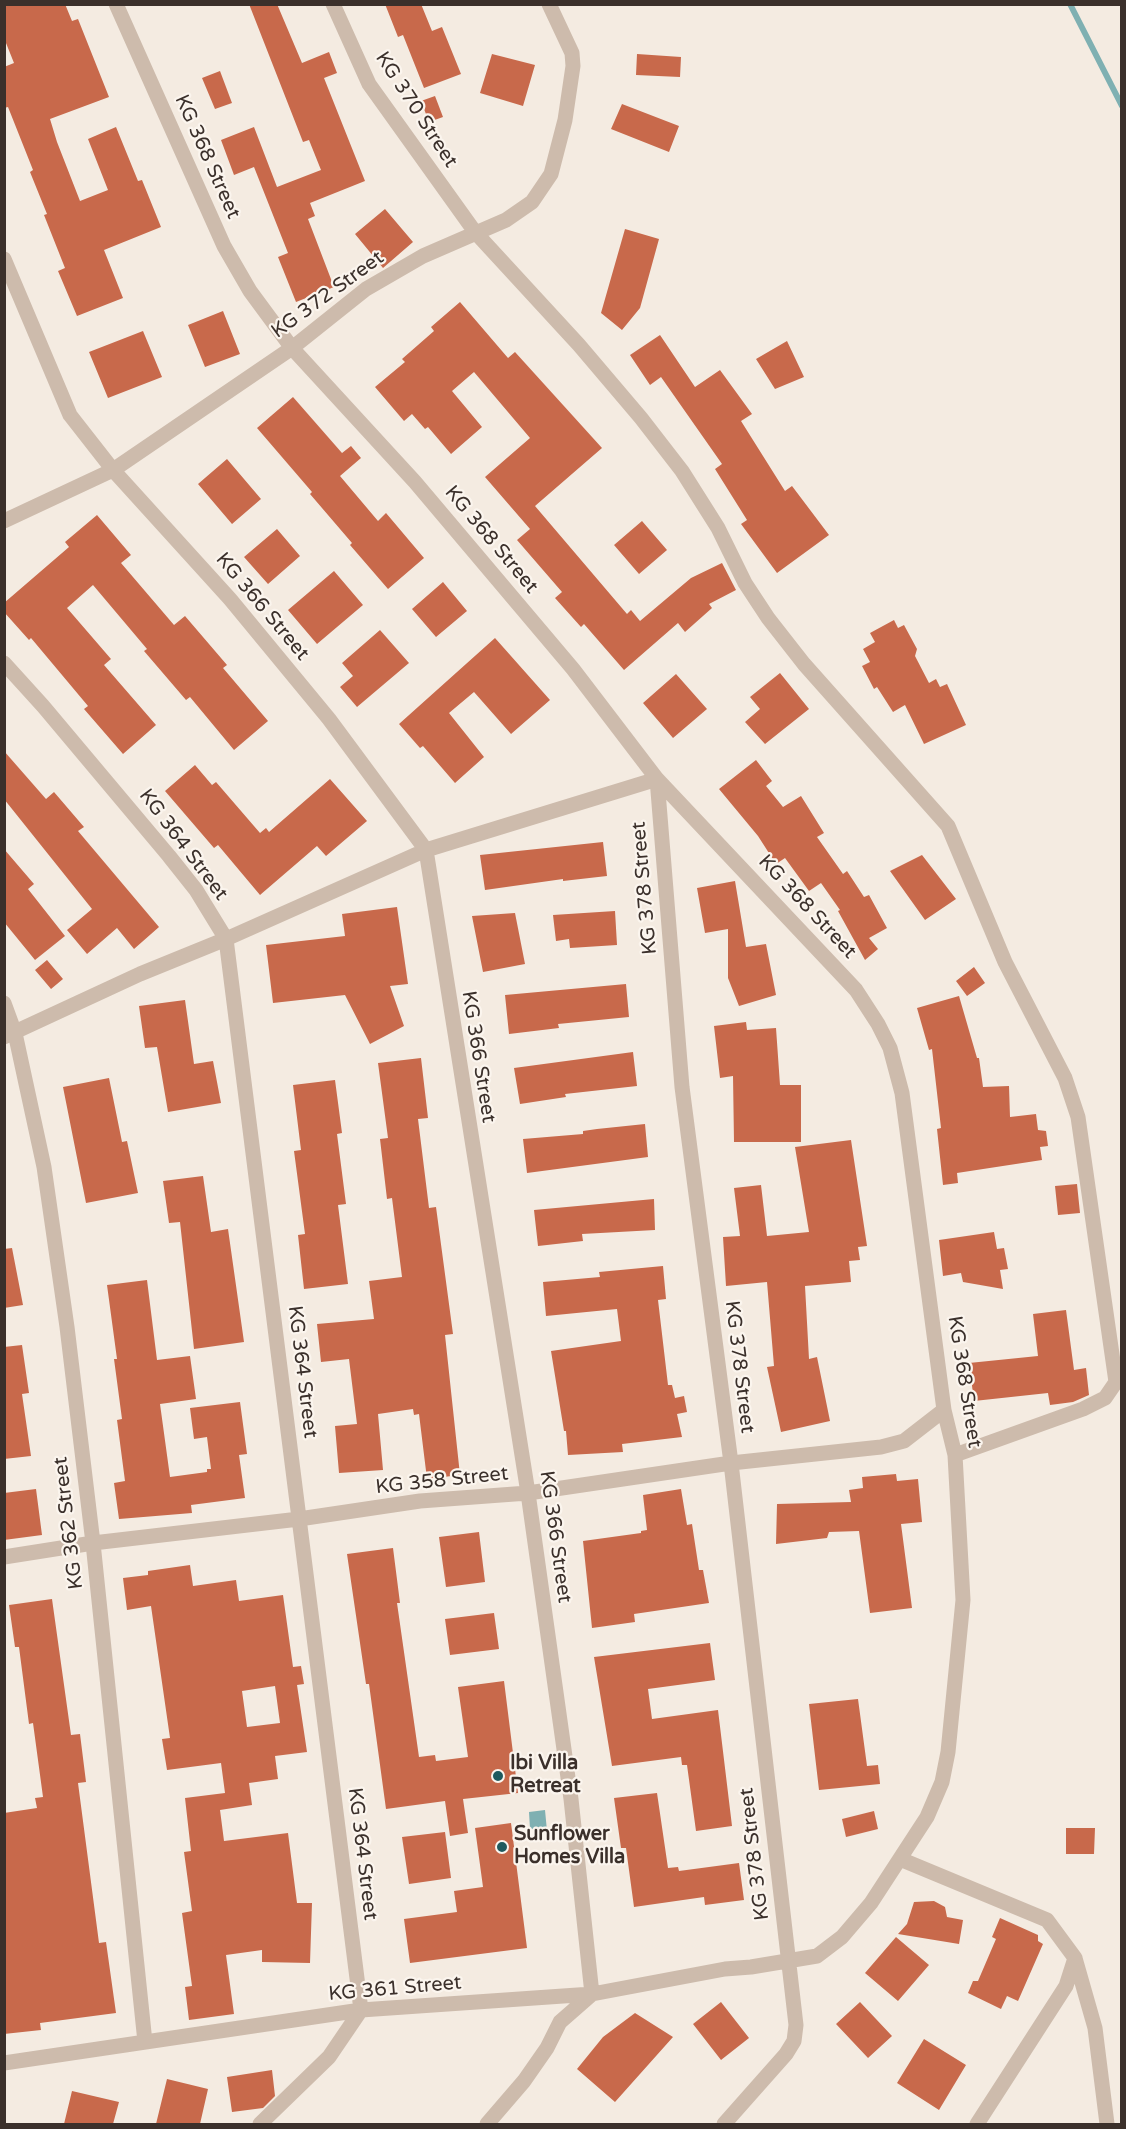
<!DOCTYPE html>
<html>
<head>
<meta charset="utf-8">
<style>
  body { margin:0 }
  #map { position:relative; width:1126px; height:2129px; overflow:hidden; background:#f4ebe1; font-family:"Varela Round",sans-serif }
  canvas { display:block }
  .frame { position:absolute; inset:0; border:6px solid #3b302b; pointer-events:none }
</style>
</head>
<body>
<div id="map">
<canvas width="1126" height="2129"></canvas>
<div class="frame"></div>
</div>
<script>
const ctx = document.querySelector('canvas').getContext('2d');
ctx.lineJoin = 'round';
function fillPath(path, color) { ctx.fillStyle = color; ctx.fill(path, 'evenodd'); }
const toPath = rows => new Path2D(rows.map(r => 'M' + r).join(''));
function strokePath(path, color, width, dash) { ctx.strokeStyle = color; ctx.lineWidth = width; ctx.lineCap = dash ? 'butt' : 'round'; ctx.setLineDash(dash || []); ctx.stroke(path); }
function write(font, color, halo, rows, align = 'center') {
  ctx.font = font + ' "Varela Round",sans-serif'; ctx.lineWidth = 4.5; ctx.setLineDash([]); ctx.textBaseline = 'middle'; ctx.strokeStyle = halo; ctx.fillStyle = color; for (const [text, x, y, turn = 0] of rows) {
    ctx.save(); ctx.translate(x, y); ctx.rotate((+turn || 0) * Math.PI / 180); ctx.textAlign = isNaN(turn) ? turn : align; if (halo) ctx.strokeText(text, 0, 0); ctx.fillText(text, 0, 0); ctx.restore();
  }
}
fillPath(toPath([
  [545,1810,547,1831,534,1832,534,1829,530,1829,529,1812]
]), '#7fb0b2');
strokePath(toPath([
  [1070,4,1122,106]
]), '#7fb0b2', 6);
fillPath(toPath([
  [4,4,65,4,72,21,78,19,109,97,50,119,57,142,80,201,108,190,88,139,116,127,138,181,142,180,161,227,104,250,123,298,77,316,58,271,65,268,44,215,47,214,30,172,33,170,8,107,4,108,4,67,14,63,4,38],
  [249,4,277,4,302,63,329,52,337,73,324,78,365,181,310,203,315,216,308,219,334,287,296,302,278,257,288,253,254,167,234,175,221,140,254,127,277,187,321,170,309,140,303,142],
  [385,4,421,4,432,31,442,27,461,74,424,88,403,35,398,37],
  [492,54,535,65,523,106,480,93],
  [637,54,681,57,680,77,636,75],
  [220,71,232,103,215,109,202,78],
  [435,96,443,117,429,122,421,101],
  [622,104,679,126,669,152,611,129],
  [385,209,413,242,383,268,355,234],
  [625,229,659,239,640,308,622,330,601,313],
  [460,302,508,358,515,352,602,448,535,506,627,614,631,610,640,621,691,578,722,563,736,590,709,604,712,608,685,632,678,623,624,670,584,624,581,627,555,598,562,592,517,540,530,529,485,477,530,438,474,372,452,391,482,427,451,454,428,427,425,429,412,414,404,421,375,387,405,362,402,359,434,331,431,327],
  [223,311,240,354,205,367,188,325],
  [143,331,162,377,108,398,89,352],
  [660,335,695,387,720,370,752,414,741,421,785,491,792,486,829,535,777,573,741,524,747,520,715,469,722,464,661,377,650,385,630,355],
  [787,341,804,377,775,389,756,359],
  [293,397,342,453,351,446,361,458,340,476,378,521,386,513,424,558,388,589,350,545,352,543,310,494,312,492,257,428],
  [227,459,261,499,232,524,198,484],
  [97,515,131,555,121,563,174,625,185,616,227,665,223,668,268,721,234,750,190,697,186,700,144,651,147,649,93,585,67,608,111,659,104,665,156,725,123,754,84,709,88,706,31,638,29,640,4,612,4,603,69,547,65,542],
  [642,521,667,550,639,574,614,545],
  [277,529,300,556,268,584,244,557],
  [334,571,363,605,317,644,288,610],
  [443,582,467,611,436,637,412,609],
  [894,620,898,628,904,625,917,649,915,656,929,683,936,679,940,687,947,684,966,725,924,744,905,705,893,712,877,687,874,689,862,666,870,662,863,649,875,642,870,633],
  [380,630,409,663,357,707,340,687,353,676,342,663],
  [495,638,550,700,511,734,474,692,449,713,484,757,455,783,423,746,420,748,399,724],
  [780,673,809,709,765,744,745,722,760,709,750,697],
  [676,674,707,709,673,738,643,703],
  [4,751,46,799,54,792,84,827,78,831,159,927,134,949,117,928,87,954,67,930,92,909,4,799],
  [756,760,772,781,766,786,783,807,801,796,824,833,817,837,843,874,847,871,864,897,869,895,887,928,869,938,878,949,865,960,838,911,840,910,821,883,809,891,785,858,776,864,758,836,719,789],
  [195,765,212,785,216,782,260,833,266,828,269,832,330,779,367,821,326,856,317,846,260,895,218,845,214,848,165,791],
  [603,842,607,876,563,881,563,879,485,890,480,855],
  [4,849,34,884,28,889,65,936,35,960,4,922],
  [922,855,956,899,925,920,890,871],
  [735,881,746,947,766,944,776,995,739,1006,728,978,728,929,705,933,697,888],
  [397,907,408,984,390,986,404,1026,370,1044,345,995,273,1003,266,945,345,936,342,914],
  [615,911,617,945,570,948,569,939,556,941,553,915],
  [515,913,525,964,483,972,472,916],
  [47,960,63,979,51,989,35,970],
  [974,967,985,983,967,996,956,981],
  [626,984,629,1017,558,1024,559,1028,509,1034,505,995],
  [959,996,977,1058,979,1058,983,1087,1009,1086,1010,1117,1036,1114,1038,1130,1046,1131,1048,1146,1040,1147,1042,1160,957,1173,958,1183,943,1185,937,1129,941,1128,932,1049,929,1050,917,1008],
  [185,1000,194,1064,213,1061,221,1103,168,1112,157,1047,145,1048,139,1006],
  [746,1022,747,1030,776,1028,780,1085,801,1085,801,1142,734,1142,733,1076,720,1078,714,1026],
  [633,1052,637,1086,565,1094,566,1097,520,1104,514,1068],
  [421,1058,428,1118,418,1119,429,1208,436,1207,453,1334,445,1335,460,1475,427,1479,419,1414,414,1415,413,1409,378,1414,383,1470,339,1473,335,1426,357,1424,349,1359,321,1362,317,1324,374,1319,369,1281,402,1277,392,1198,387,1199,380,1139,388,1138,378,1063],
  [109,1078,122,1142,127,1141,138,1193,86,1203,63,1087],
  [335,1080,342,1133,337,1134,346,1204,338,1205,348,1284,304,1289,298,1235,305,1234,294,1151,301,1150,293,1085],
  [645,1124,648,1157,527,1173,523,1139,583,1134,583,1131,597,1129],
  [851,1140,867,1246,858,1247,860,1260,849,1261,851,1282,805,1286,809,1359,817,1357,830,1421,781,1432,767,1367,774,1366,767,1282,726,1286,723,1237,740,1236,734,1188,761,1185,767,1236,809,1232,795,1147],
  [203,1176,211,1232,228,1229,244,1342,194,1349,180,1222,169,1223,163,1181],
  [1077,1184,1080,1213,1058,1215,1055,1186],
  [654,1199,655,1230,582,1234,583,1241,538,1246,534,1210],
  [994,1232,997,1249,1004,1248,1008,1269,1000,1270,1003,1289,963,1282,961,1273,943,1276,939,1240],
  [12,1248,23,1305,4,1308,4,1249],
  [663,1266,666,1299,658,1300,668,1385,672,1385,675,1398,684,1396,687,1412,677,1414,682,1437,622,1444,623,1452,568,1455,566,1431,564,1431,551,1351,621,1341,617,1309,546,1316,543,1282,600,1277,599,1272],
  [147,1280,157,1360,190,1356,196,1399,160,1404,170,1477,207,1472,207,1469,211,1469,207,1437,194,1439,190,1408,240,1402,247,1454,239,1455,245,1498,191,1505,192,1513,119,1519,114,1483,125,1481,117,1420,122,1419,114,1359,117,1359,107,1285],
  [1066,1310,1074,1370,1086,1368,1089,1395,1073,1402,1050,1405,1048,1393,974,1401,969,1363,1038,1356,1033,1314],
  [22,1345,29,1393,22,1394,31,1456,4,1459,4,1347],
  [896,1474,897,1481,918,1479,922,1522,901,1524,912,1608,870,1613,859,1531,829,1532,827,1538,776,1544,777,1504,851,1502,849,1490,863,1488,862,1477],
  [36,1489,42,1535,4,1540,4,1493],
  [681,1489,687,1525,692,1524,699,1570,703,1570,709,1603,634,1614,635,1622,592,1628,583,1541,641,1533,641,1531,647,1530,643,1495],
  [479,1532,485,1582,446,1587,439,1537],
  [393,1548,400,1603,397,1603,419,1757,435,1755,436,1761,468,1757,458,1687,504,1681,518,1793,463,1799,468,1833,450,1836,445,1801,386,1809,369,1684,366,1684,347,1554],
  [190,1565,193,1586,236,1580,239,1601,283,1595,293,1667,301,1666,304,1684,297,1685,307,1752,275,1756,278,1779,249,1783,252,1805,220,1810,224,1841,288,1833,297,1903,312,1903,310,1963,262,1962,262,1950,226,1955,234,2014,189,2020,185,1987,192,1986,182,1913,192,1911,184,1852,191,1851,185,1798,225,1793,221,1763,167,1770,162,1739,170,1738,151,1606,127,1610,123,1578,148,1575,148,1571],
  [275,1686,280,1723,247,1727,242,1691],
  [52,1599,71,1735,80,1734,86,1782,78,1783,99,1943,106,1942,116,2013,40,2023,41,2030,4,2034,4,1813,37,1808,35,1798,43,1797,33,1723,29,1724,19,1647,15,1647,9,1605],
  [494,1613,499,1649,450,1655,445,1619],
  [710,1643,715,1680,648,1689,652,1719,718,1710,732,1826,696,1831,687,1765,682,1765,681,1757,612,1766,594,1657],
  [858,1699,867,1766,878,1765,880,1784,819,1790,809,1704],
  [657,1793,668,1868,678,1867,679,1871,739,1863,744,1900,705,1905,704,1897,634,1907,626,1848,621,1848,614,1798],
  [874,1811,878,1829,846,1837,842,1819],
  [511,1823,527,1948,410,1963,404,1919,457,1912,454,1891,483,1887,475,1828],
  [1066,1828,1095,1828,1094,1854,1066,1854],
  [445,1832,451,1878,409,1884,402,1837],
  [934,1901,945,1907,947,1917,963,1920,959,1944,898,1934,907,1924,914,1902],
  [1000,1918,1038,1935,1038,1941,1043,1944,1018,2001,1007,1996,1001,2009,968,1993,973,1981,978,1981,996,1939,992,1937],
  [896,1937,929,1965,898,2001,865,1973],
  [721,2002,749,2038,721,2060,693,2024],
  [860,2002,892,2036,868,2058,836,2024],
  [635,2013,673,2037,615,2102,577,2069,603,2037],
  [924,2039,966,2065,939,2110,897,2083],
  [272,2070,275,2096,263,2108,232,2112,227,2077],
  [167,2079,208,2089,200,2124,156,2124],
  [72,2091,119,2102,113,2124,64,2124]
]), '#c8694b');
strokePath(toPath([
  [333,4,369,84,475,232,579,345,641,418,682,471,718,528,745,583,768,618,804,664,948,826,1005,962,1065,1078,1078,1117,1116,1382,1105,1398,1083,1409,955,1455],
  [4,259,70,415,113,470,230,599,329,719,426,850,528,1493,571,1799,592,1994,560,2022,547,2048,524,2081,487,2124],
  [4,521,113,470,292,348,366,289,423,256,506,220,532,202,551,174,565,120,573,66,572,53,549,4],
  [4,663,43,706,169,856,196,890,226,939,361,2010,329,2057,260,2124],
  [4,1003,15,1033,44,1167,67,1327,93,1543,145,2042],
  [4,1037,140,974,226,939,426,850,657,779,682,1087,731,1463,796,2025,794,2041,786,2054,724,2124],
  [4,1557,93,1543,299,1519,420,1501,528,1493,731,1463,881,1447,904,1441,944,1410],
  [900,1859,1047,1920,1075,1958,1066,1986,977,2124],
  [1075,1958,1095,2028,1107,2124],
  [4,2063,361,2010,592,1994,725,1969,751,1967,817,1956,842,1937,871,1903,927,1817,942,1782,948,1752,963,1600,955,1455,944,1410,902,1093,890,1048,878,1024,856,990,657,779,573,669,415,482,292,348,250,291,224,246,116,4]
]), '#cdbbac', 15);
for (const [x, y, r, color] of [
  [498,1776,6,"#1f5a5e"],
  [502,1847,6,"#1f5a5e"]
]) { const dot = new Path2D(); dot.arc(x, y, r, 0, 2 * Math.PI); ctx.fillStyle = color; ctx.fill(dot); strokePath(dot, '#fbf5ee', 2); }
write('20px', '#3b302b', '#fbf5ee', [
  ["KG 370 Street",416,110,57],
  ["KG 368 Street",207,157,66],
  ["KG 372 Street",328,295,-36],
  ["KG 368 Street",491,540,50],
  ["KG 366 Street",262,607,50],
  ["KG 364 Street",183,845,53],
  ["KG 378 Street",645,888,-95],
  ["KG 368 Street",807,907,47],
  ["KG 366 Street",478,1057,81],
  ["KG 378 Street",739,1367,83],
  ["KG 364 Street",302,1372,83],
  ["KG 368 Street",964,1382,81],
  ["KG 358 Street",442,1481,-6],
  ["KG 362 Street",69,1523,-97],
  ["KG 366 Street",555,1537,82],
  ["KG 364 Street",362,1854,83],
  ["KG 378 Street",755,1854,-97],
  ["KG 361 Street",395,1989,-5]
]);
write('bold 20px', '#3b302b', '#fbf5ee', [
  ["Ibi Villa",510,1764],
  ["Retreat",510,1787],
  ["Sunflower",514,1835],
  ["Homes Villa",514,1858]
], 'left');
</script>
</body>
</html>
